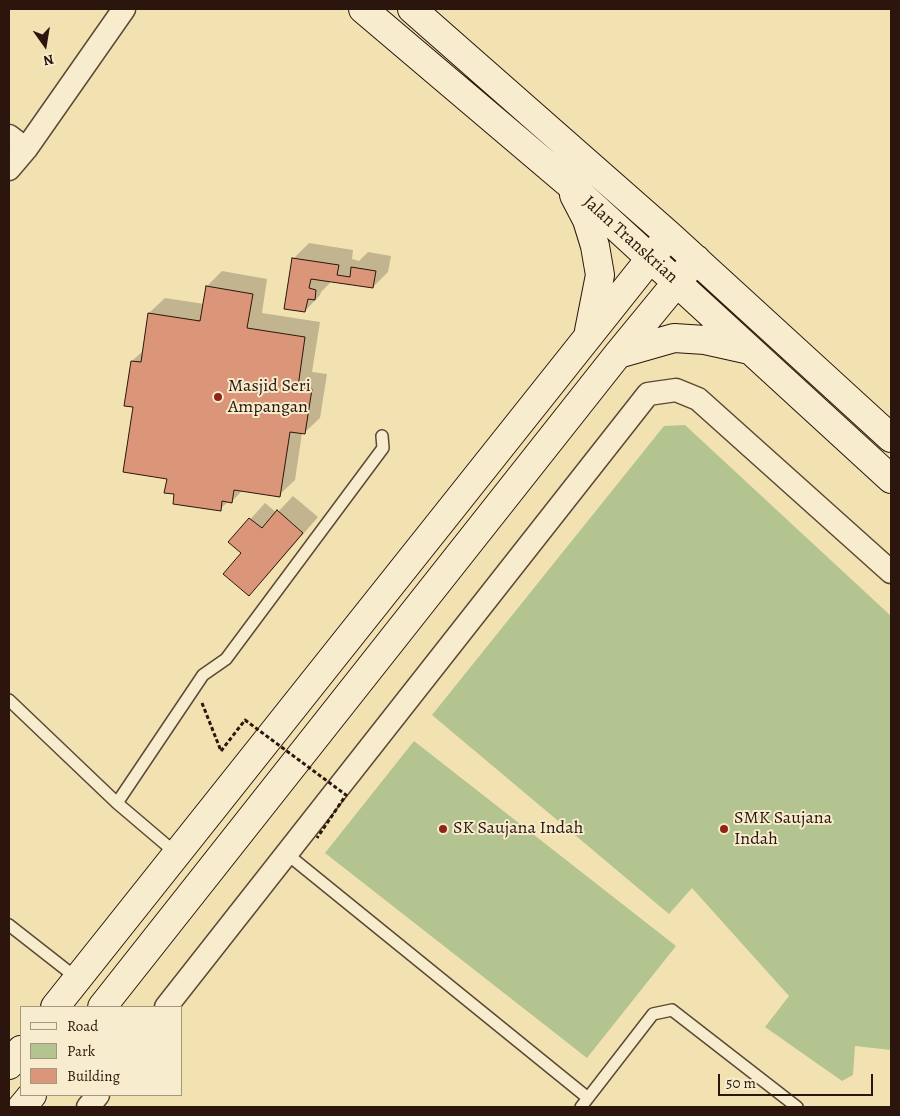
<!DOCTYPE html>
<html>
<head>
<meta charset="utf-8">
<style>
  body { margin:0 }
  #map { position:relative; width:900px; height:1116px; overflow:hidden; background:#f2e2b2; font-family:Alegreya,serif }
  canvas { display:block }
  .frame { position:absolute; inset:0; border:10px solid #2b150c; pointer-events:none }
  .legend { position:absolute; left:20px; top:1006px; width:162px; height:90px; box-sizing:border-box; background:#f7eccd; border:1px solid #a59680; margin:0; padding:6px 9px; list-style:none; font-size:15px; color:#2b150c }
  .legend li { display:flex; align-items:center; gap:10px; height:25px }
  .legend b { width:25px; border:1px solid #a59680 }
  .north { position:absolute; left:20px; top:20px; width:50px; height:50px; -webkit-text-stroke:4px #f7eccd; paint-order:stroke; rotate:167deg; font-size:14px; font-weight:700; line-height:20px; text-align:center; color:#2b150c }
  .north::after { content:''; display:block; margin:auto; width:18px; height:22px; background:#2b150c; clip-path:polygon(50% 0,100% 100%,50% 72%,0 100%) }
  .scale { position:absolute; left:718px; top:1074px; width:155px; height:22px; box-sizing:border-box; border:2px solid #2b150c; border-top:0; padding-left:6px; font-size:15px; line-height:18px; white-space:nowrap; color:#2b150c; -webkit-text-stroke:4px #f7eccd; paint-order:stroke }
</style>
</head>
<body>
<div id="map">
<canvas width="900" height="1116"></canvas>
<div class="frame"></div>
<ul class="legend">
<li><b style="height:6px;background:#f7eccd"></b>Road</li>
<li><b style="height:14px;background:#b4c490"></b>Park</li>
<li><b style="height:14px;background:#db9578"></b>Building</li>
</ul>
<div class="north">N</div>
<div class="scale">50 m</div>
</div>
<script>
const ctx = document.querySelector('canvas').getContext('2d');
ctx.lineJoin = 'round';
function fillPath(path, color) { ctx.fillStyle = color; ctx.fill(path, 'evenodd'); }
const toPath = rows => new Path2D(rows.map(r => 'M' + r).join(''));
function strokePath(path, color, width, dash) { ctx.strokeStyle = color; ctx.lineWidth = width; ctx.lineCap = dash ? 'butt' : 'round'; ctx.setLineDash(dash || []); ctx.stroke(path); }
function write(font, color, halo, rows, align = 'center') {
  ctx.font = font + ' Alegreya,serif'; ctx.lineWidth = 4; ctx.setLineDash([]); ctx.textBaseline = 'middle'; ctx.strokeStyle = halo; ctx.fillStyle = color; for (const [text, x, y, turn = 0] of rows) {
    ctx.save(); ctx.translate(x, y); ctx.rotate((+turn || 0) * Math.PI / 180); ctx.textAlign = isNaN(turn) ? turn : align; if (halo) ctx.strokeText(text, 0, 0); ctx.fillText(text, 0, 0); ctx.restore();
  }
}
fillPath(toPath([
  [685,425,891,616,891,1050,855,1046,853,1075,842,1081,765,1027,789,996,692,888,669,914,432,715,664,426],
  [414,741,676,946,587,1058,325,853]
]), '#b4c490');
fillPath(toPath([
  [309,243,353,250,352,259,359,261,368,252,391,256,388,272,373,287,330,280,330,283,321,292,320,295,305,311,294,258],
  [222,271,267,279,262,313,320,322,312,372,327,374,320,418,304,433,302,433,295,480,279,495,243,490,232,501,229,501,220,509,176,493,135,406,132,361,144,350,149,313,165,298,204,304,207,286],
  [293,496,318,517,264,579,249,594,243,553,230,542,265,503,277,513]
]), '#0003');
const building = toPath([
  [292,258,339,265,337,275,350,277,351,267,376,271,373,288,311,279,309,288,316,290,315,300,308,299,305,312,284,309,292,258],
  [206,286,253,294,247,328,305,337,298,387,312,389,305,434,290,432,280,497,234,490,232,503,222,501,221,511,173,504,174,494,164,493,167,479,123,472,133,407,124,406,131,361,141,362,148,313,200,321,206,286],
  [277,510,303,533,249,596,223,574,241,553,228,542,249,518,262,528,277,510]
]);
fillPath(building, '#db9578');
strokePath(building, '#2b150c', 1);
const lane = toPath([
  [9,700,117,803,177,854],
  [117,803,203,675,226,659,383,448,382,436],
  [287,854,588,1098],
  [9,925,78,979],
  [581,1107,653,1014,672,1010,797,1107]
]);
const street = toPath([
  [9,136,26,149],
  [9,169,26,149,124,9],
  [166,1007,648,394,676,390,698,399,891,572],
  [88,1107,98,1095]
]);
const secondary = toPath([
  [363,9,567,182,891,479],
  [412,9,669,235,891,438],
  [574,195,587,220,595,246,600,275,589,331],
  [618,354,674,338,705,340,750,350],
  [55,1007,669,235],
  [102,1007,618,354,696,259],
  [9,1065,21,1050],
  [22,1107,32,1095]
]);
strokePath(lane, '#5d4836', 14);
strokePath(street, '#5d4836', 25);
strokePath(secondary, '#2b150c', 30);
strokePath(toPath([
  [202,703,221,751]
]), '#2b150c', 3, [4, 2.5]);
strokePath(lane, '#f7eccd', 11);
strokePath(street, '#f7eccd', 22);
strokePath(secondary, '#f7eccd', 28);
strokePath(toPath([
  [221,751,245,720,346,795,317,838]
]), '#2b150c', 3, [4, 2.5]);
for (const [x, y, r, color] of [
  [218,397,5,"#8f2418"],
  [443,829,5,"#8f2418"],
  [724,829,5,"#8f2418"]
]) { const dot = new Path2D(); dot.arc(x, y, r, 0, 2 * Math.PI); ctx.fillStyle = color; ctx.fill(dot); strokePath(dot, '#f7eccd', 2); }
write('18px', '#2b150c', '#f7eccd', [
  ["Jalan Transkrian",630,240,42]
]);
write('18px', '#2b150c', '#f7eccd', [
  ["Masjid Seri",228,387],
  ["Ampangan",228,408],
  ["SMK Saujana",734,819],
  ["Indah",734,840],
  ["SK Saujana Indah",453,829]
], 'left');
</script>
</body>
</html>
